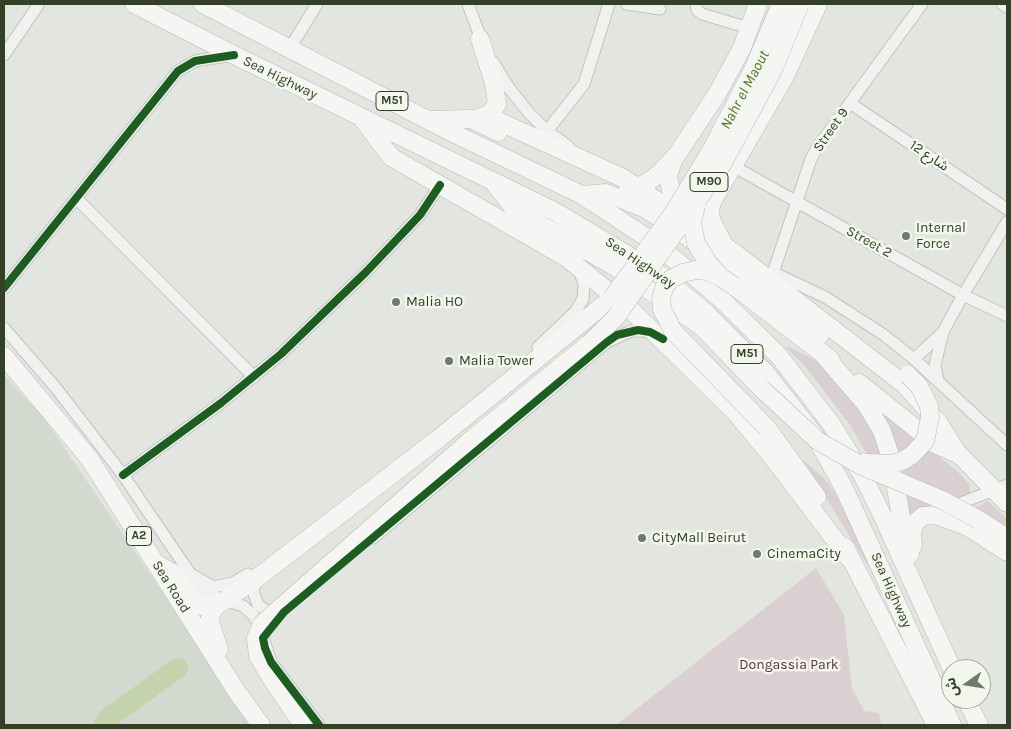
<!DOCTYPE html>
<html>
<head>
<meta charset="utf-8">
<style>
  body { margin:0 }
  #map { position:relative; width:1011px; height:729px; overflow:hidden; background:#e3e6e0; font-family:Karla,"Noto Sans Arabic",sans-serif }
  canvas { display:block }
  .frame { position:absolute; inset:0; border:5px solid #334026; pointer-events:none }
  .north { position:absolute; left:941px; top:659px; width:50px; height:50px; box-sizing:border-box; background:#f2f6ed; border:1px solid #a6ad9d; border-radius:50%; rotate:257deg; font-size:14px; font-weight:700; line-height:20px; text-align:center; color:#334026 }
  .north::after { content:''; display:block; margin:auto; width:18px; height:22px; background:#717a67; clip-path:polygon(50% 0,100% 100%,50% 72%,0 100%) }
</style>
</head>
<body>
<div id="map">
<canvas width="1011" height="729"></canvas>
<div class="frame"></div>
<div class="north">ش</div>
</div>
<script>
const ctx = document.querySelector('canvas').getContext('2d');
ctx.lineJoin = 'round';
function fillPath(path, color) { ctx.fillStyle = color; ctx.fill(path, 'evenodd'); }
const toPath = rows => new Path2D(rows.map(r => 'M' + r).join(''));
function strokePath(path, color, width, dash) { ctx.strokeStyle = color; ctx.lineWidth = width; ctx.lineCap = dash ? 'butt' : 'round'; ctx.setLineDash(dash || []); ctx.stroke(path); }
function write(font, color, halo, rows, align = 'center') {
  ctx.font = font + ' Karla,"Noto Sans Arabic",sans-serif'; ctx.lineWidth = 5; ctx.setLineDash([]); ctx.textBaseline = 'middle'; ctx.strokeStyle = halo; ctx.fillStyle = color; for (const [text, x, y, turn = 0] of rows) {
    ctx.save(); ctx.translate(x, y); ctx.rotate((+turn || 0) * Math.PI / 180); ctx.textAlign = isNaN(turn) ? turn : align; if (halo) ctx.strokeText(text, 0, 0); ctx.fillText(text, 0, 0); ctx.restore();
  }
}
fillPath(toPath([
  [4,375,44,418,185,625,249,725,4,725]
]), '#d3d9ce');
fillPath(toPath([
  [784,345,820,362,855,396,887,460,867,455,850,425,807,369],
  [869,400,958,472,969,484,970,493,909,523],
  [802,459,823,477,834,491,866,557,868,566],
  [988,501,1007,519,1007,532,970,510],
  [816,568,844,615,852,688,864,711,879,713,881,725,616,725]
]), '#dad0d2');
strokePath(toPath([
  [104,725,108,718,178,668]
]), '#c4d3ac', 20);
const minor = toPath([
  [468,4,483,44],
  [627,4,660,9],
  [696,4,697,10,702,14,749,28],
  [1002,4,1007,7],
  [290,48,317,4],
  [4,55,39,4],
  [493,62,509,88,529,113,547,131,568,146],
  [850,103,1007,209],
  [547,131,584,84,609,4],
  [733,166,963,295,1007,316],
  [76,198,254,377],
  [773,273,811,159,817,148,922,4],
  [776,274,825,297,884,335,914,359,1007,445],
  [4,288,178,71,195,61,233,55],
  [4,328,56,388,123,475,200,588,209,595,243,606,254,616,262,632],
  [538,347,575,312,583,299,584,284,579,270],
  [914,359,942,333],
  [938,381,935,365,943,332,963,295,1007,222],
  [123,475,221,403,281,354,366,272,420,215,440,185],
  [951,507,1007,485],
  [373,538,607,342,631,331,644,331,652,333],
  [189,573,213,587,233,583,248,574],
  [257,578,253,591,258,605,270,613,279,613],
  [263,638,271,662,319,725]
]);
const highway = toPath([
  [134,4,234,55,554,211,659,274,706,313,765,372,815,436,843,486,952,725],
  [203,4,451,132,582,195,655,243,719,297,779,356,832,425,863,476,883,517,952,669],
  [487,116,623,178,736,254,905,385,938,422,958,454],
  [478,118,490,114,497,104,494,83,480,39],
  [432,120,471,119,498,132],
  [364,121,391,157,567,258,630,309,735,412,773,458,849,558],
  [673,161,668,176,671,190,681,200,695,202],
  [495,184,515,210,617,268,701,326,761,388],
  [628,187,637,187,648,182,659,174,676,156,717,94,742,48,758,4],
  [582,195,606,193,646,209,681,232,820,335],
  [724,245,711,220,710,209,713,200,784,78,818,4],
  [734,286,831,360],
  [822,353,866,404,882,431,891,458,904,535,910,554],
  [4,356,89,458,237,692,261,725],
  [859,383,935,444,958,454],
  [767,428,817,497],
  [950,445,1007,503],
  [979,520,1007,538],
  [913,546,912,533,915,523,923,516,936,515,966,526,1007,552],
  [845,547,936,725],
  [157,564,175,574,193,600,200,606,215,607,257,578,438,439,612,298],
  [215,607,210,616,211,626,219,649],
  [966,699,979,725]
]);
strokePath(minor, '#c1c4be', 13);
strokePath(highway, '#b6bbb2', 19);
strokePath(minor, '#f1f2f0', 11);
strokePath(highway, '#f5f6f4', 18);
const highwayBridge = toPath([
  [696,206,692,223,696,243,708,263,720,276],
  [734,286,722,278,707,271,696,270,683,273,671,279,665,286,661,298,662,309,673,331,767,428],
  [612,298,674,212,711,151,753,70,781,4],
  [761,388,818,441,862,466,942,500,979,520],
  [865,463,893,464,902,461,912,455,925,441,930,417,929,406,919,386,908,375],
  [303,725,273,681,258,656,256,638,262,624,472,439,590,343,616,317,723,163,773,70,800,4]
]);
strokePath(highwayBridge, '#b6bbb2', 19, []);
strokePath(highwayBridge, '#f5f6f4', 18);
strokePath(toPath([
  [4,288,178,71,195,61,234,55],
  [123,475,221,403,281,354,366,272,420,215,440,185],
  [319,725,271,662,265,648,263,638,284,612,607,342,617,335,638,330,650,332,663,339]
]), '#1b5e20', 8);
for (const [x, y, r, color] of [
  [906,236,5,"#717a67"],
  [396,302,5,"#717a67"],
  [449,361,5,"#717a67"],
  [642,538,5,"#717a67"],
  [757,554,5,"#717a67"]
]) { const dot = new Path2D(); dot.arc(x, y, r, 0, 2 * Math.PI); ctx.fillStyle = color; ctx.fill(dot); strokePath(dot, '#f2f6ed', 2); }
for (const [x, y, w] of [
  [392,101,32],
  [709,182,38],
  [747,354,32],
  [139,536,25]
]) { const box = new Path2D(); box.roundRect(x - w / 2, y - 9.5, w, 19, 4); ctx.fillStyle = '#f2f6ed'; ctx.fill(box); strokePath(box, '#334026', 1); }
write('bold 12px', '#334026', null, [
  ["M51",392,101],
  ["M90",709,182],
  ["M51",747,354],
  ["A2",139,536]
]);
write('14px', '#334026', '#f2f6ed', [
  ["Sea Highway",280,78,26],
  ["Street 9",831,130,-55],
  ["شارع 12",929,156,34],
  ["Street 2",869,242,29],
  ["Sea Highway",640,263,34],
  ["Sea Road",171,587,58],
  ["Sea Highway",891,590,66]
]);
write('14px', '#334026', '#f2f6ed', [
  ["Internal",916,228],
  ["Force",916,244],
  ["Malia HO",406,302],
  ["Malia Tower",459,361],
  ["CityMall Beirut",652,538],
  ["CinemaCity",767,554]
], 'left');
write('14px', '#5d3240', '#f2f6ed', [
  ["Dongassia Park",789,665]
]);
write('italic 15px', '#57762e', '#f2f6ed', [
  ["Nahr el Maout",745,90,-62]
]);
</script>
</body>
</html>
